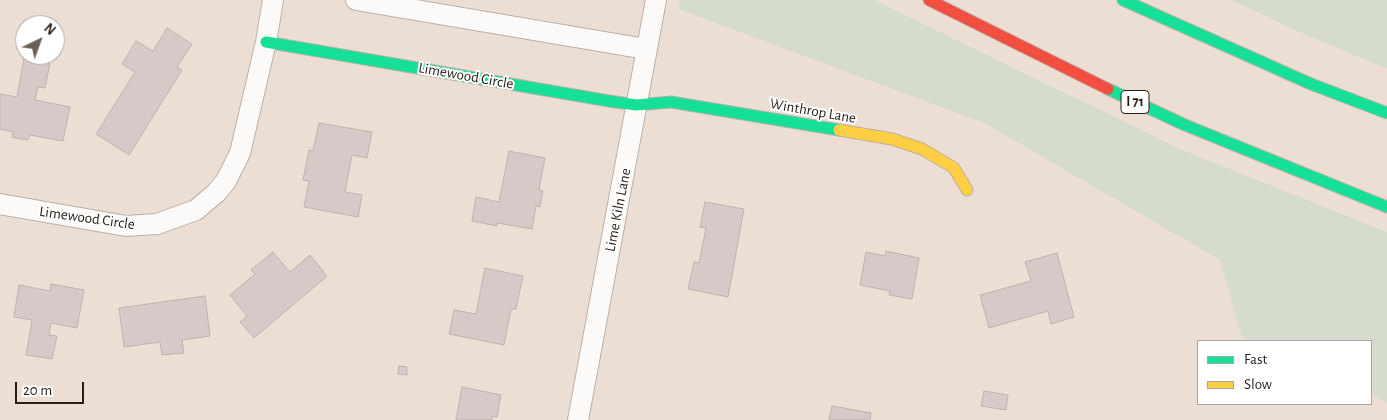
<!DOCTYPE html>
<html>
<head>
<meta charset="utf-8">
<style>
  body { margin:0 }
  #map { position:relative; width:1387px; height:420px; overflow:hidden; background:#edded3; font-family:"Alegreya Sans",sans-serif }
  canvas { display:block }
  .legend { position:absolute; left:1197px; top:340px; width:175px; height:65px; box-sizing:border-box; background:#fff; border:1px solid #a8a5a1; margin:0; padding:6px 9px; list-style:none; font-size:15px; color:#261d15 }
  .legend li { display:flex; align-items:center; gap:10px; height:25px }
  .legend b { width:25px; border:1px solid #a8a5a1 }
  .north { position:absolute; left:15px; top:15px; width:50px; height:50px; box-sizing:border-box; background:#fff; border:1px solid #a8a5a1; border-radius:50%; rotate:42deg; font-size:14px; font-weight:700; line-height:20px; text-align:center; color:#261d15 }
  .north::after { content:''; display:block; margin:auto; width:18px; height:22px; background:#6c6158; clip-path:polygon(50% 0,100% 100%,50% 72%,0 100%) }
  .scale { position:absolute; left:15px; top:382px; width:69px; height:22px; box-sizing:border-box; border:2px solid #261d15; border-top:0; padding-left:6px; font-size:15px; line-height:18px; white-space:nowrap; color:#261d15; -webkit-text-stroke:4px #fff; paint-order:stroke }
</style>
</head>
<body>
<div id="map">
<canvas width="1387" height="420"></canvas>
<ul class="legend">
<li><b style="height:6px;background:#16e098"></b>Fast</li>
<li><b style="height:6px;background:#ffcf43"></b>Slow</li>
</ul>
<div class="north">N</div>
<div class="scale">20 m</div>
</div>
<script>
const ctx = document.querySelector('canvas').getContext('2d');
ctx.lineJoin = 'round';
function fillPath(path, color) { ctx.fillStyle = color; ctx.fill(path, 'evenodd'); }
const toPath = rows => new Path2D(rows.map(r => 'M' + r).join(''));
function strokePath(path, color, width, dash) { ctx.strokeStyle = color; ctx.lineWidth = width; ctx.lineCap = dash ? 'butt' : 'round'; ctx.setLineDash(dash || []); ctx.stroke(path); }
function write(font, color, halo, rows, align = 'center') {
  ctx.font = font + ' "Alegreya Sans",sans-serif'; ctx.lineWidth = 4; ctx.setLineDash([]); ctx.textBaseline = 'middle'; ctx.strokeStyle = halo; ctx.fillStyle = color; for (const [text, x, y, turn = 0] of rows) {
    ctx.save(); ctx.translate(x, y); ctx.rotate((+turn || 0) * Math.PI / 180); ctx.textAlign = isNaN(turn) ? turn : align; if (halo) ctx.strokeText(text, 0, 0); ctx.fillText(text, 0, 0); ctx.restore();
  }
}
fillPath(toPath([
  [680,0,874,0,1180,149,1387,232,1387,404,1371,393,1371,341,1253,341,1242,337,1220,260,984,123,678,9],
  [1232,0,1387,0,1387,69,1290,28]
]), '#d5dcce');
const building = toPath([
  [167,28,192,44,177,67,182,70,129,155,96,134,135,72,122,64,136,41,153,51,167,28],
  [24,58,50,63,45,88,38,87,35,100,70,107,63,141,30,135,28,140,16,138,12,137,13,132,0,129,0,94,17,97,24,58],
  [319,123,372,132,367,158,352,155,345,192,362,195,358,217,304,207,309,181,303,180,309,150,313,151,319,123],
  [509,151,545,158,539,190,543,191,540,207,536,206,532,229,497,223,497,226,472,221,476,197,499,202,509,151],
  [705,202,744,209,728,297,688,289,694,262,699,263,706,228,700,227,705,202],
  [886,251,919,258,912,299,889,295,890,291,860,285,866,252,885,256,886,251],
  [273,252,290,272,310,255,327,276,254,338,240,322,247,316,230,295,255,274,251,270,273,252],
  [1057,253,1074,317,1051,324,1048,311,989,328,980,295,1031,281,1025,262,1057,253],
  [485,268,523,276,516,309,511,309,504,345,449,334,454,310,476,314,485,268],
  [51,284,84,290,77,328,51,323,49,335,57,336,52,359,26,355,32,320,14,317,19,285,50,291,51,284],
  [205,296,210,336,182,340,184,353,162,355,160,342,124,347,119,308,205,296],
  [399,366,407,367,407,375,398,374,399,366],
  [462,387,501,395,497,417,492,416,492,420,456,420,462,387],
  [984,391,1008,395,1006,410,981,406,984,391],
  [832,406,871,413,870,420,829,420,832,406]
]);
fillPath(building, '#d6c9c8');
strokePath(building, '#bfb3b1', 1);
const street = toPath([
  [356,0,646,49],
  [0,204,126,226,157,224,196,210,216,193,226,181,240,153,266,42,273,0],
  [578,420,656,0]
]);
const fast = toPath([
  [1123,0,1311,84,1387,113],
  [266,42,609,101,636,105,671,102,839,130],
  [1108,89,1185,125,1387,207]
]);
const slow = toPath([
  [839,130,892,139,922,149,954,168,967,190]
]);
const jam = toPath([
  [929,0,1108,89]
]);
strokePath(street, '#bcb0a8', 22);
strokePath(fast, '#bcb0a8', 13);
strokePath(slow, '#bcb0a8', 13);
strokePath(jam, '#bcb0a8', 13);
strokePath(street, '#fcfaf8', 20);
strokePath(fast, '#16e098', 11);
strokePath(slow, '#ffcf43', 11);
strokePath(jam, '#f24e42', 11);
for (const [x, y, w] of [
  [1135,102,28]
]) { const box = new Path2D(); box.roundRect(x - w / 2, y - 11.5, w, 23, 4); ctx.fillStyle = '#fff'; ctx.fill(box); strokePath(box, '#261d15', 1); }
write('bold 14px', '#261d15', null, [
  ["I 71",1135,102]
]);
write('15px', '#261d15', '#fff', [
  ["Limewood Circle",466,76,10],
  ["Winthrop Lane",813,111,10],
  ["Lime Kiln Lane",618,210,-79],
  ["Limewood Circle",87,218,8]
]);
</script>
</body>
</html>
